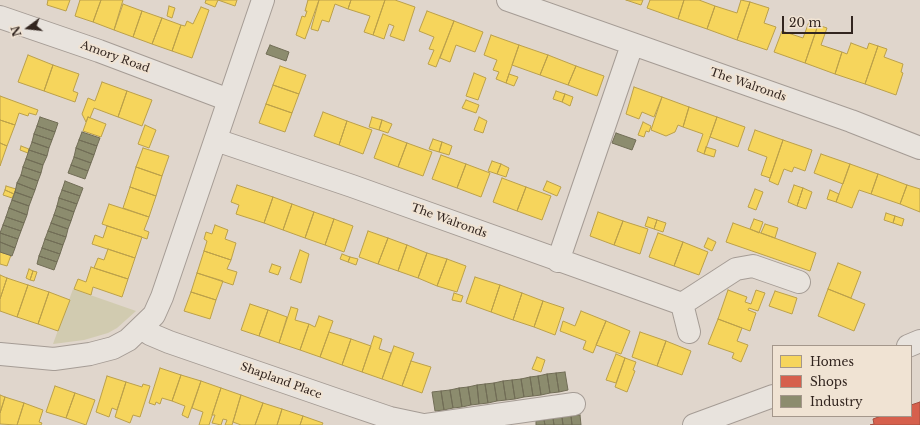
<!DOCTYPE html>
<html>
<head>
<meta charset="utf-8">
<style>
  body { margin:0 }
  #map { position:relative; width:920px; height:425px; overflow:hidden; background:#e0d6cc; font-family:"Libre Baskerville",serif }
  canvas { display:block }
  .legend { position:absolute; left:772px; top:345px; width:140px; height:72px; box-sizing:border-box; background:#f0e3d3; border:1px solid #a4978b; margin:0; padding:5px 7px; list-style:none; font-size:12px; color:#32251f }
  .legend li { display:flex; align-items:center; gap:8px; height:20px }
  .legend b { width:20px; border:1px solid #a4978b }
  .north { position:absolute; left:8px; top:8px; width:40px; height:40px; -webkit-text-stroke:3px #f0e3d3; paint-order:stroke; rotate:255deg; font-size:11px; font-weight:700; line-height:16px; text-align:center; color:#32251f }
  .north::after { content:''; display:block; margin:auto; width:14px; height:18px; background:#32251f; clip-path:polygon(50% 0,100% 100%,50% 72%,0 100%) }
  .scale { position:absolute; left:782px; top:16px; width:71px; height:18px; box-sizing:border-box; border:2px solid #32251f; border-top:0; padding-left:5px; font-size:12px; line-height:14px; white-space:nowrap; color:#32251f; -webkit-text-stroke:3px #f0e3d3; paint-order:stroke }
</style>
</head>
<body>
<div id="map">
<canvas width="920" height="425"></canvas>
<ul class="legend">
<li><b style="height:11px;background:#f6d55c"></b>Homes</li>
<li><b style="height:11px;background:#d6604d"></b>Shops</li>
<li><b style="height:11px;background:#8c8c6e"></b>Industry</li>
</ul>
<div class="north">N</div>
<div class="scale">20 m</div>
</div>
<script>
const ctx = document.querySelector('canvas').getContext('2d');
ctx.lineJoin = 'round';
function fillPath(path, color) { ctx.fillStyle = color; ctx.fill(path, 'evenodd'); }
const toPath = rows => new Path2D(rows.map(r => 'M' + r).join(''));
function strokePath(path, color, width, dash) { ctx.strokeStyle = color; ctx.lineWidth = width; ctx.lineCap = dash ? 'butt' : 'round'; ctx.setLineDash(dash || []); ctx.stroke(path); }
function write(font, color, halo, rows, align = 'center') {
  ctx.font = font + ' "Libre Baskerville",serif'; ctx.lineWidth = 4; ctx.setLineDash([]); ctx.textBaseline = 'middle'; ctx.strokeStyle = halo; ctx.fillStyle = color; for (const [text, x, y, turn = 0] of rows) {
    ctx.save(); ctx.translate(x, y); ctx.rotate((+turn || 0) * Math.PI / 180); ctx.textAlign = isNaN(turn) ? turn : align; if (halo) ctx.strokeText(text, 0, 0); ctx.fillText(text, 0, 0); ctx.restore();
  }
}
fillPath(toPath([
  [73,289,136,311,117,328,108,333,84,340,53,344]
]), '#d1cbb0');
const homes = toPath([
  [48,0,70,0,66,11,47,5,48,0],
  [80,0,101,0,93,22,75,16,80,0],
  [101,0,123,0,114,30,93,22,101,0],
  [206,0,218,0,215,7,205,3,206,0],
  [218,0,237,0,235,6,218,0],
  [308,0,319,0,305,39,296,35,302,16,305,17,307,11,305,11,308,0],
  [319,0,351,0,348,9,335,4,329,22,322,20,318,31,311,29,319,0],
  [351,0,385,0,373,35,364,32,370,16,348,9,351,0],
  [385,0,395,0,415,7,404,41,390,36,394,26,389,24,384,39,373,35,385,0],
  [626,0,643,0,641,5,626,0],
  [650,0,684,0,678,19,647,8,650,0],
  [684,0,699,0,715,6,707,29,678,19,684,0],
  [741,0,750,2,737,40,707,29,715,6,737,13,741,0],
  [750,2,769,8,764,23,776,27,767,50,737,40,750,2],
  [123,4,142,11,133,37,114,30,123,4],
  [169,6,175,8,172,18,167,16,169,6],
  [201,7,209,10,192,58,172,51,181,25,185,26,187,21,193,24,201,7],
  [142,11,162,18,152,44,133,37,142,11],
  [427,11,454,21,436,67,428,64,434,50,429,49,434,37,419,31,427,11],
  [162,18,181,25,172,51,152,44,162,18],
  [454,21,483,32,475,52,456,45,450,62,440,58,454,21],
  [809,22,818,25,805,63,774,52,782,31,803,38,809,22],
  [818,25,827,28,821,45,842,52,835,74,805,63,818,25],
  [491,35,519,45,506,83,496,79,499,72,493,70,497,60,484,55,491,35],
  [851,43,867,49,869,43,878,46,865,84,835,74,842,52,847,54,851,43],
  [519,45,548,55,540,75,512,65,519,45],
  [878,46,887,49,884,57,903,64,901,72,903,73,896,95,865,84,878,46],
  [28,55,53,65,44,91,18,82,28,55],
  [548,55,576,66,568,85,540,75,548,55],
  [53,65,79,74,73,91,78,93,75,102,44,91,53,65],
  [280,66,306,75,299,94,273,85,280,66],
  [576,66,604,76,597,96,568,85,576,66],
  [474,73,486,78,478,100,466,96,474,73],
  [509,74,518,77,514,86,506,83,509,74],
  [102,82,127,91,118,117,94,108,90,118,88,117,86,122,82,114,88,98,95,101,102,82],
  [273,85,299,94,292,113,266,104,273,85],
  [634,87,662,97,654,117,642,112,639,119,626,114,634,87],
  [127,91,152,100,142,126,118,117,127,91],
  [556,91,565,94,562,102,553,99,556,91],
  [565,94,573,97,570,106,562,102,565,94],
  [0,96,38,110,36,115,29,113,28,116,19,113,15,125,0,120,0,96],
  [662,97,689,107,683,127,678,125,675,132,666,136,651,130,662,97],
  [466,100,479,105,476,113,462,108,466,100],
  [266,104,292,113,285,132,259,123,266,104],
  [689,107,717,117,704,154,697,151,703,134,683,127,689,107],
  [323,112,347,121,339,145,314,136,323,112],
  [88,117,106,124,101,137,83,131,88,117],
  [372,117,382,120,379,130,369,127,372,117],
  [479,117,487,121,483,133,474,130,479,117],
  [717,117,745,127,738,147,710,137,717,117],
  [0,120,15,125,7,146,0,143,0,120],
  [382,120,392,124,388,133,379,130,382,120],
  [347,121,372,130,363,154,339,145,347,121],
  [643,122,651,126,649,132,646,131,644,137,638,135,643,122],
  [145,125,156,130,149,148,138,144,145,125],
  [755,130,783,140,770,178,761,175,767,157,748,150,755,130],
  [383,134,407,143,398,167,374,158,383,134],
  [433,139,442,142,439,152,429,149,433,139],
  [783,140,812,150,805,171,794,167,792,172,784,169,778,185,769,181,783,140],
  [442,142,452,146,449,155,439,152,442,142],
  [0,143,7,146,0,166,0,143],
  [407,143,432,152,423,176,398,167,407,143],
  [21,146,29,149,28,153,20,150,21,146],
  [706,147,716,150,714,157,704,154,706,147],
  [143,148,169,156,162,176,136,167,143,148],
  [821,154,850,164,843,184,814,173,821,154],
  [441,155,466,164,457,188,432,179,441,155],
  [492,161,501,164,497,174,488,171,492,161],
  [466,164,490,173,481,197,457,188,466,164],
  [501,164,509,168,506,177,497,174,501,164],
  [850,164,878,174,871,194,859,190,852,208,836,202,850,164],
  [136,167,162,176,156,196,130,187,136,167],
  [878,174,907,185,900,204,871,194,878,174],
  [502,178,526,187,517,211,493,202,502,178],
  [547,181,561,187,557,196,543,190,547,181],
  [237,185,273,197,264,223,236,214,239,205,231,202,237,185],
  [794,185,803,188,797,206,788,202,794,185],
  [907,185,920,189,920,212,900,204,907,185],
  [6,186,16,189,14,194,5,190,6,186],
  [130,187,156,196,149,217,123,208,130,187],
  [526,187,551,196,542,220,517,211,526,187],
  [803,188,812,192,806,209,797,206,803,188],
  [755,189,763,192,756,210,748,207,755,189],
  [5,190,14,194,12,198,3,195,5,190],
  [830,190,839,194,836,202,827,199,830,190],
  [273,197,292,204,283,230,264,223,273,197],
  [109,204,149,217,144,230,149,232,147,239,102,224,109,204],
  [292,204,314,212,305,238,283,230,292,204],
  [314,212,334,219,325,245,305,238,314,212],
  [598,212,623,221,614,245,590,236,598,212],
  [886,213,895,216,893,223,884,220,886,213],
  [895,216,904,219,902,226,893,223,895,216],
  [648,217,657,220,654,229,645,226,648,217],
  [334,219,353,226,344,252,325,245,334,219],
  [754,219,763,222,759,233,750,229,754,219],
  [657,220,666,223,663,232,654,229,657,220],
  [623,221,648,229,640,254,614,245,623,221],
  [733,223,816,253,810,271,726,242,733,223],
  [765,224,778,228,775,238,761,233,765,224],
  [215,225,228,230,225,239,236,243,231,260,204,251,207,241,204,239,206,232,212,234,215,225],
  [107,226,142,237,135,258,92,244,95,235,103,238,107,226],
  [368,231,388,238,378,264,359,257,368,231],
  [658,233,683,242,674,266,649,257,658,233],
  [388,238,407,245,398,271,378,264,388,238],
  [708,238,716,242,712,251,704,247,708,238],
  [683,242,708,252,699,275,674,266,683,242],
  [407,245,427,253,418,278,398,271,407,245],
  [108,249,135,258,128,279,94,268,98,258,104,260,108,249],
  [300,250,309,254,301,283,290,279,300,250],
  [204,251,231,260,227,269,237,272,233,285,197,273,204,251],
  [0,252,11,255,7,266,0,264,0,252],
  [427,253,447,259,437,286,418,278,427,253],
  [342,254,350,257,348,262,340,259,342,254],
  [350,257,358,259,356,265,348,262,350,257],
  [447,259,466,266,457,292,437,286,447,259],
  [838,263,861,272,851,298,828,289,838,263],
  [272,264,281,267,278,275,269,272,272,264],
  [91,267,128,279,122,297,93,287,91,295,74,289,78,279,86,282,91,267],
  [29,269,33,271,30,280,26,278,29,269],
  [33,271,37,272,34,281,30,280,33,271],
  [197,273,223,281,216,300,191,292,197,273],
  [0,275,7,278,0,299,0,275],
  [475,277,500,285,491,312,466,303,475,277],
  [7,278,28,285,17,317,0,311,0,299,7,278],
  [28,285,49,292,38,324,17,317,28,285],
  [500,285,522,293,513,320,491,312,500,285],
  [828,289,865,304,854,331,818,316,828,289],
  [728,290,747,297,745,302,751,304,756,290,765,293,758,311,749,308,748,310,756,313,750,331,718,319,728,290],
  [775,291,797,298,792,314,769,306,775,291],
  [49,292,70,300,58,331,38,324,49,292],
  [191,292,216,300,210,319,184,311,191,292],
  [454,293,463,296,461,302,452,300,454,293],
  [522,293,543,301,534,327,513,320,522,293],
  [543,301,564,308,555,335,534,327,543,301],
  [250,304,268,310,259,336,241,330,250,304],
  [291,307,298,309,295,320,309,324,300,350,279,343,291,307],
  [268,310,287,317,279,343,259,336,268,310],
  [581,311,606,321,593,353,583,349,586,341,560,331,563,321,575,326,581,311],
  [319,316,333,321,320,357,300,350,309,324,315,327,319,316],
  [718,319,742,328,737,341,748,345,741,362,732,358,734,353,708,344,718,319],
  [606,321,630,331,621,354,596,345,606,321],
  [329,332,351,339,342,365,320,357,329,332],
  [640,332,666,341,657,366,632,357,640,332],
  [374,336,382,339,379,349,391,353,382,379,362,372,374,336],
  [351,339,371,346,362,372,342,365,351,339],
  [666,341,691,351,682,375,657,366,666,341],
  [394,346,414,353,402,386,382,379,394,346],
  [616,354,625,358,616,383,606,380,616,354],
  [537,357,545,360,541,372,532,369,537,357],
  [625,358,636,362,633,370,635,371,627,392,615,387,625,358],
  [411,361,431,367,422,393,402,386,411,361],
  [160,368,181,375,172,401,162,398,160,404,156,402,155,405,149,403,160,368],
  [181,375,201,381,188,418,182,415,185,406,172,401,181,375],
  [107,376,126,382,117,410,112,408,109,417,96,412,107,376],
  [201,381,221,388,209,425,199,425,203,412,192,408,201,381],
  [126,382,142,387,143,384,150,386,140,417,133,415,130,423,115,417,126,382],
  [55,386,75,393,66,418,46,412,55,386],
  [221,388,241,395,232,425,225,425,227,420,223,419,221,425,212,423,215,415,212,415,221,388],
  [75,393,95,400,86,425,66,418,75,393],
  [0,395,5,397,0,413,0,395],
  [241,395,263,403,255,425,241,425,233,422,241,395],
  [5,397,24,403,17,425,0,424,0,413,5,397],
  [24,403,43,410,39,422,42,423,41,425,17,425,24,403],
  [263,403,282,409,277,425,255,425,263,403],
  [282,409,303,416,300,425,277,425,282,409],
  [303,416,323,423,322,425,300,425,303,416]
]);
fillPath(homes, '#f6d55c');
strokePath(homes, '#bba04a', 1);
const shops = toPath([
  [920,402,920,425,870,425,874,424,873,419,881,416,911,416,911,405,920,402]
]);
fillPath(shops, '#d6604d');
strokePath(shops, '#a54e3f', 1);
const industry = toPath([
  [270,45,289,52,286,61,266,54,270,45],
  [40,117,58,123,55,132,37,126,40,117],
  [37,126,55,132,52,140,34,134,37,126],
  [82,132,100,138,97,146,79,140,82,132],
  [616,133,636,140,632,150,612,143,616,133],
  [34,134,52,140,49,148,32,142,34,134],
  [79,140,97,146,94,155,76,148,79,140],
  [32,142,49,148,47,156,29,150,32,142],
  [76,148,94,155,91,163,74,157,76,148],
  [29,150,47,156,43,165,26,159,29,150],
  [74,157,91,163,88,171,71,165,74,157],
  [26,159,43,165,41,173,23,167,26,159],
  [71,165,88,171,85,179,68,173,71,165],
  [23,167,41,173,38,181,21,175,23,167],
  [21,175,38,181,35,190,17,183,21,175],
  [65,181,83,188,80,196,62,190,65,181],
  [17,183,35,190,32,198,15,192,17,183],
  [62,190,80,196,77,204,59,198,62,190],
  [15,192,32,198,29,206,12,200,15,192],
  [59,198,77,204,74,212,57,206,59,198],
  [12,200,29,206,27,215,9,208,12,200],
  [57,206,74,212,71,221,54,215,57,206],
  [9,208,27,215,24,223,6,217,9,208],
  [54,215,71,221,68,229,51,223,54,215],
  [6,217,24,223,21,231,3,225,6,217],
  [51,223,68,229,66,237,48,231,51,223],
  [3,225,21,231,18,239,0,233,3,225],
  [48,231,66,237,63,245,45,239,48,231],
  [0,233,18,239,15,248,0,242,0,233],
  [45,239,63,245,60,254,42,248,45,239],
  [0,242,15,248,12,256,0,252,0,242],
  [42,248,60,254,57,262,39,256,42,248],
  [39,256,57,262,54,270,37,264,39,256],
  [565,372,568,390,559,392,556,373,565,372],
  [556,373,559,392,550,393,547,374,556,373],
  [547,374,550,393,541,395,538,376,547,374],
  [538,376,541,395,533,396,530,377,538,376],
  [530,377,533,396,524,397,521,379,530,377],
  [521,379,524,397,515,399,512,380,521,379],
  [512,380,515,399,506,400,503,381,512,380],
  [503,381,506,400,497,401,494,383,503,381],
  [494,383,497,401,488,403,485,384,494,383],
  [485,384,488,403,479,404,477,385,485,384],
  [477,385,479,404,471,405,468,387,477,385],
  [468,387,471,405,462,407,459,388,468,387],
  [459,388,462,407,453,408,450,390,459,388],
  [450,390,453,408,444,410,441,391,450,390],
  [441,391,444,410,435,411,432,392,441,391],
  [580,415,581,425,572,425,571,416,580,415],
  [571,416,572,425,563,425,562,417,571,416],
  [562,417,563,425,554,425,553,418,562,417],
  [553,418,554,425,545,425,544,420,553,418],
  [544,420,545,425,536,425,536,421,544,420]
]);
fillPath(industry, '#8c8c6e');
strokePath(industry, '#716d56', 1);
const minor = toPath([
  [508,0,851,121,920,148],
  [0,17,99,51,229,100],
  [216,140,352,186,682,304,736,269,753,266,799,282],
  [558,261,632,45],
  [682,304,689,332],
  [142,328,150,334,169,342,337,400,390,418,423,425],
  [908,346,920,341],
  [0,354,54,359,90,354,113,348,128,340,154,315,162,297,263,0],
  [426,425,574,404],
  [694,425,773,396]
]);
strokePath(minor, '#a59c95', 24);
strokePath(minor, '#e8e3dd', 22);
write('11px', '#32251f', '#f0e3d3', [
  ["Amory Road",115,57,20],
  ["The Walronds",748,85,19],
  ["The Walronds",449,221,20],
  ["Shapland Place",281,381,20]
]);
</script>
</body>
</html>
